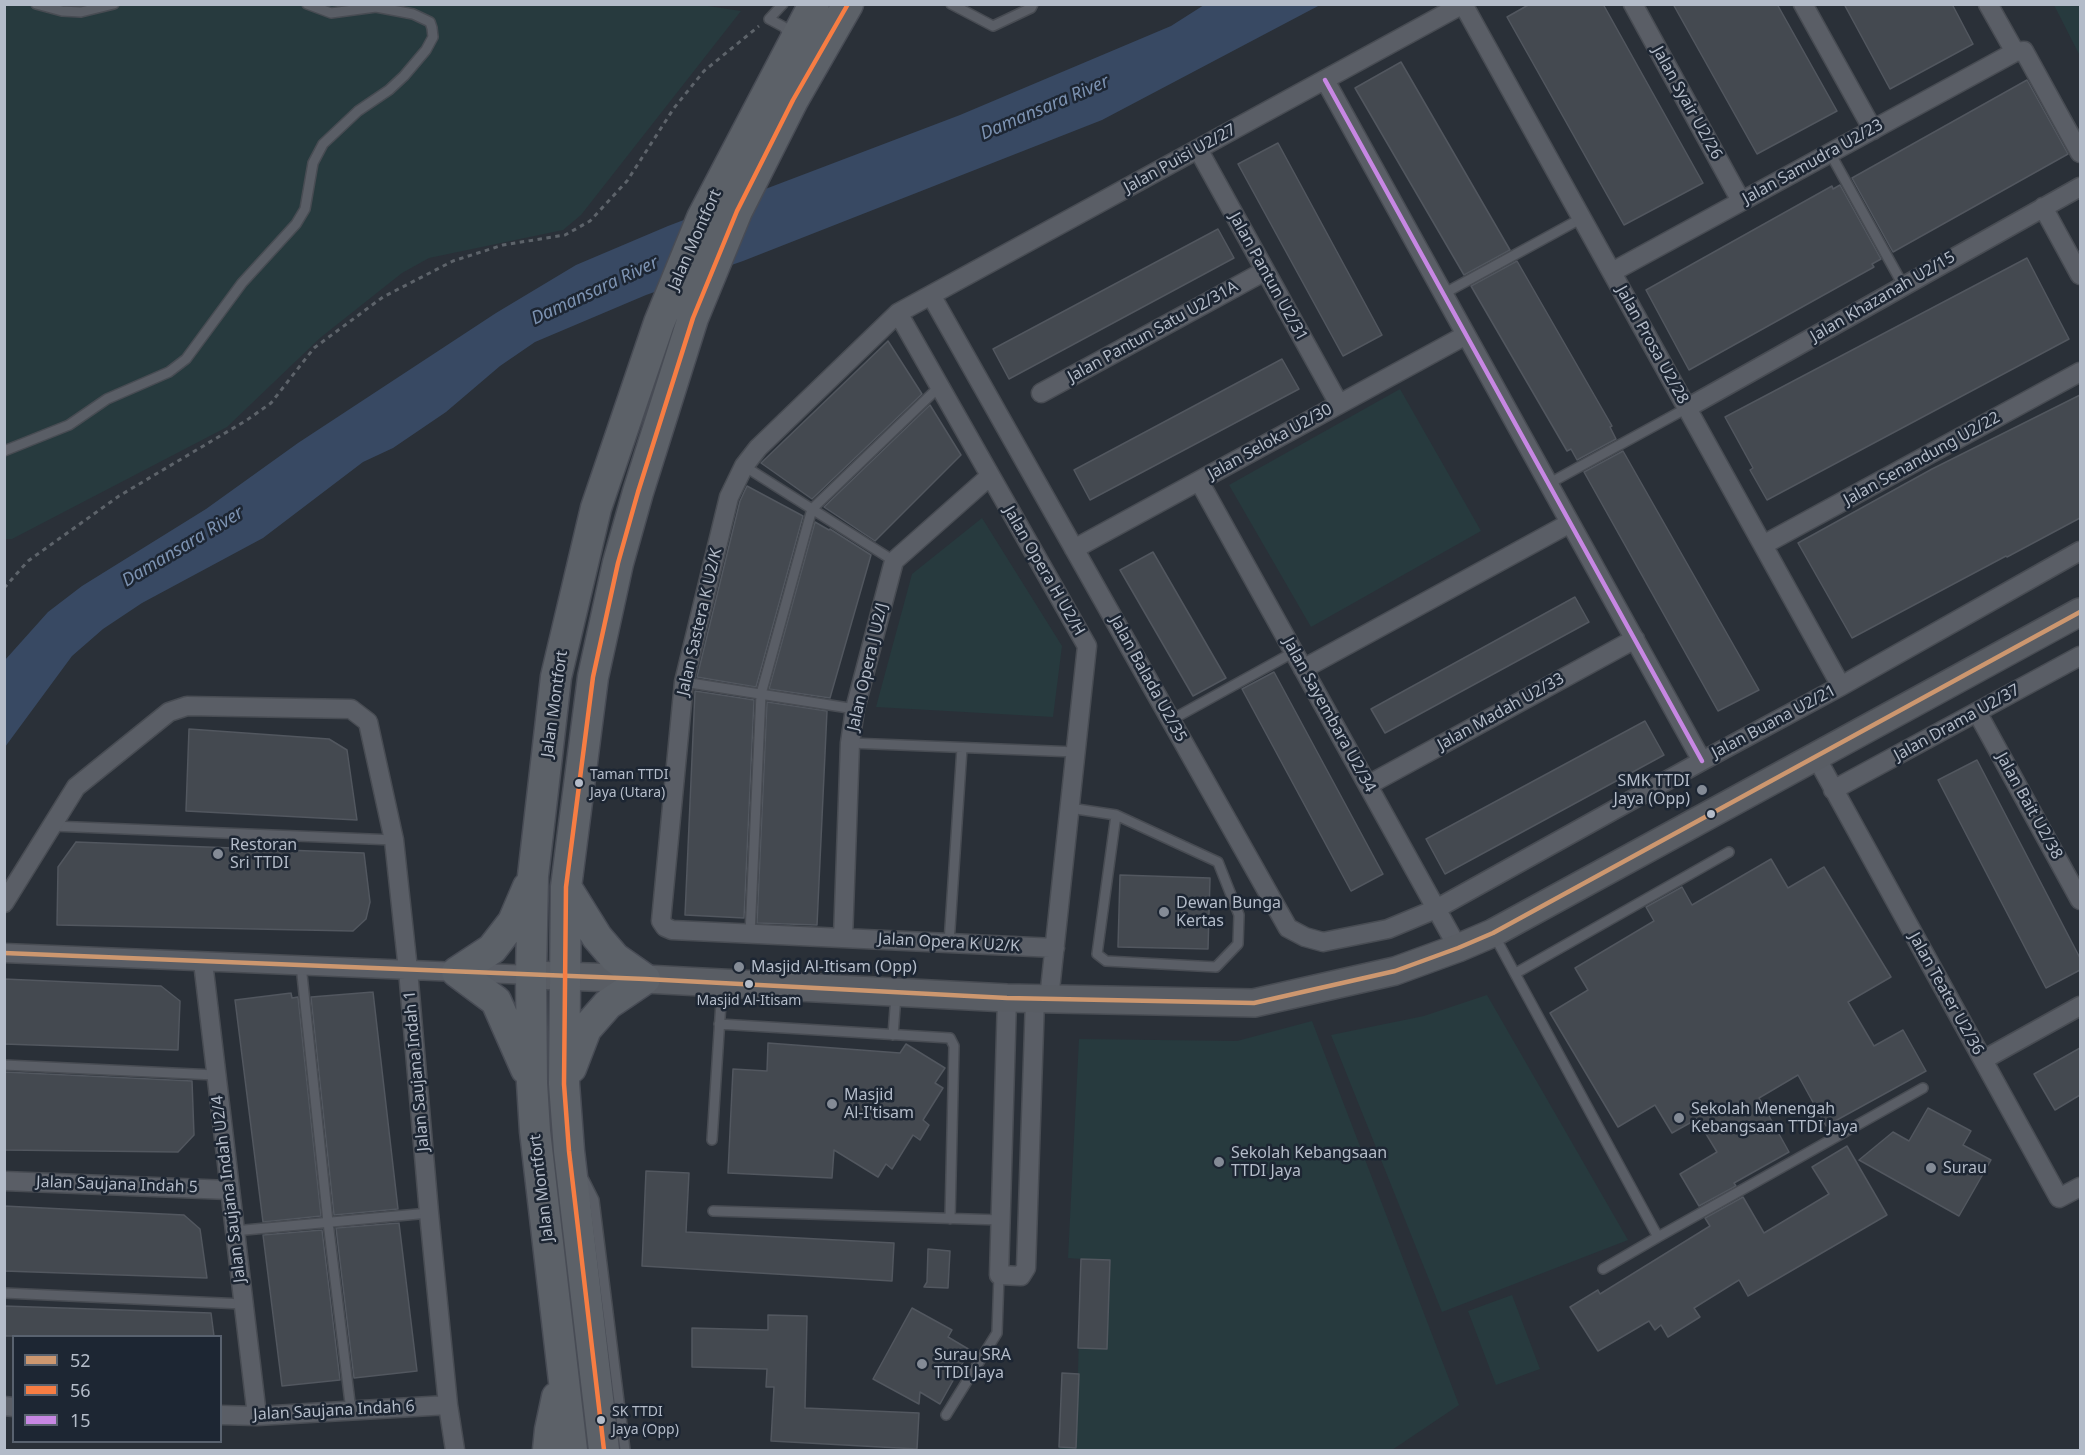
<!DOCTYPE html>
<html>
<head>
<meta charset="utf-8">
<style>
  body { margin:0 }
  #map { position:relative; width:2085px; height:1455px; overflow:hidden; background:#2a3038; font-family:"Noto Sans",sans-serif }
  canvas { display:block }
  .frame { position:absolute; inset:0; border:6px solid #b4bcc9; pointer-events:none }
  .legend { position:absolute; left:12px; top:1335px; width:210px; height:108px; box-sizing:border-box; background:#1d2633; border:2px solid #59626f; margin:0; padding:8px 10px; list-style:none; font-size:18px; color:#b4bcc9 }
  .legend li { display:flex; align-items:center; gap:12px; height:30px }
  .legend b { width:30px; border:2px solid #59626f }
</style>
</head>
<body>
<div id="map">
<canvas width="2085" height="1455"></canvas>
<div class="frame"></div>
<ul class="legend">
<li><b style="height:8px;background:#cd976f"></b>52</li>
<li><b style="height:8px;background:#f77d43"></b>56</li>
<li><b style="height:8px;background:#c787e3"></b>15</li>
</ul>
</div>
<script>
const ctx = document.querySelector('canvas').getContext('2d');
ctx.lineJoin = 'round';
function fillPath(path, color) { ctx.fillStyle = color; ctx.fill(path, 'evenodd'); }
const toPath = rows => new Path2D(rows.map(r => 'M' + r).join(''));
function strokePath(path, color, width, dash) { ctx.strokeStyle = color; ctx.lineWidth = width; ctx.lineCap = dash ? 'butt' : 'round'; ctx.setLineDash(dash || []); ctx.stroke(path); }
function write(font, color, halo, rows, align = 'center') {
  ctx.font = font + ' "Noto Sans",sans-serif'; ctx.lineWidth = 5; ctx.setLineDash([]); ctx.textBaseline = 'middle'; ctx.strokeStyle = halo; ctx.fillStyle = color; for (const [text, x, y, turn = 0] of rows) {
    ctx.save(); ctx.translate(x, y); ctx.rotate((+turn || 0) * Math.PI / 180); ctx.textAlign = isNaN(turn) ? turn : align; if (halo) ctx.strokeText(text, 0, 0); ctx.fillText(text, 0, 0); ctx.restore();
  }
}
fillPath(toPath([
  [695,4,741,11,581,215,563,230,429,258,402,273,320,338,227,427,12,539,5,539,4,5],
  [2054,5,2080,5,2080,56],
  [1400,389,1481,531,1311,627,1229,485],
  [982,518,1062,646,1053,717,876,707,912,574],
  [1487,995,1628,1240,1442,1312,1331,1035,1424,1016],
  [1312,1021,1459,1405,1392,1450,1059,1450,1059,1447,1076,1447,1081,1259,1068,1258,1079,1039,1237,1041],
  [1512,1295,1540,1369,1496,1385,1468,1311]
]), '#273a3e');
fillPath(toPath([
  [1204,5,1320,5,1102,120,743,261,646,295,535,342,500,366,446,412,393,448,363,462,263,538,142,603,103,629,72,656,5,747,5,660,48,612,82,586,206,509,298,443,496,313,576,265,668,226,960,115,1171,26]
]), '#384963');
const building = toPath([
  [1530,4,1603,4,1703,183,1624,225,1507,17,1530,4],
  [1673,4,1777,4,1837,111,1757,154,1673,4],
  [1844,4,1952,4,1973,44,1890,89,1844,4],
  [1401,62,1510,250,1464,275,1355,88,1401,62],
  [2027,80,2068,154,1893,252,1852,178,2027,80],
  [1278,143,1382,335,1343,356,1238,164,1278,143],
  [1840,185,1881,259,1872,264,1874,267,1689,370,1646,290,1832,186,1833,189,1840,185],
  [1218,229,1234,258,1009,379,993,349,1218,229],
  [2027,258,2069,339,1767,500,1750,470,1753,468,1725,417,2027,258],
  [1517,261,1612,426,1610,427,1616,439,1577,460,1571,449,1567,451,1471,286,1517,261],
  [888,341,922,394,812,499,761,463,888,341],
  [1282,359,1299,389,1090,500,1074,470,1282,359],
  [2080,395,2080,518,2007,557,2006,556,1852,638,1798,543,1932,469,2080,395],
  [930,405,961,455,875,541,824,507,930,405],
  [1623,451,1759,690,1718,711,1584,472,1623,451],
  [747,486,803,516,756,687,697,677,740,501,747,486],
  [815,522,829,530,830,529,871,555,830,698,769,689,815,522],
  [1153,552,1226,678,1193,696,1120,570,1153,552],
  [1575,597,1589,622,1385,733,1371,709,1575,597],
  [1274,672,1383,874,1351,891,1242,689,1274,672],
  [695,691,754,700,744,918,685,915,695,691],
  [767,702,827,711,817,925,757,923,767,702],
  [1645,721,1664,755,1445,874,1426,839,1645,721],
  [189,729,329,739,347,750,357,820,186,811,189,729],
  [1977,760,2080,958,2080,970,2046,988,1938,780,1977,760],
  [76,842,364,853,370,902,366,919,353,931,57,925,58,867,76,842],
  [1771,859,1788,888,1824,867,1891,977,1848,1002,1874,1046,1903,1030,1926,1071,1826,1126,1798,1075,1759,1098,1789,1152,1734,1183,1736,1186,1699,1206,1680,1174,1717,1152,1697,1119,1672,1133,1655,1105,1618,1127,1550,1013,1588,990,1575,968,1654,921,1646,907,1682,887,1692,905,1771,859],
  [1120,875,1210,878,1208,949,1118,947,1120,875],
  [4,979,161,986,180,1001,178,1050,4,1044,4,979],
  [373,992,398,1209,334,1215,311,997,373,992],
  [291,993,292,998,298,997,321,1216,263,1222,235,1000,291,993],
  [768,1043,900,1053,906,1044,945,1068,935,1083,943,1088,923,1120,929,1125,920,1140,913,1135,892,1169,886,1164,878,1177,834,1150,832,1178,728,1173,733,1069,767,1071,768,1043],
  [2080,1048,2080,1095,2055,1110,2034,1074,2080,1048],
  [4,1072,192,1081,194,1135,178,1152,4,1150,4,1072],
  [1928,1108,1971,1131,1963,1145,1991,1160,1959,1216,1859,1160,1893,1132,1909,1141,1928,1108],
  [1847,1146,1887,1215,1748,1296,1739,1280,1694,1308,1700,1317,1668,1337,1661,1325,1655,1330,1649,1321,1598,1351,1570,1307,1598,1290,1600,1294,1710,1226,1705,1218,1743,1197,1764,1233,1829,1194,1812,1167,1847,1146],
  [646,1171,689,1173,686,1232,894,1243,892,1281,642,1266,646,1171],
  [4,1206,184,1215,200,1229,207,1278,4,1271,4,1206],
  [399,1223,417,1371,354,1378,336,1228,399,1223],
  [322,1230,340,1380,282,1386,263,1235,322,1230],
  [928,1249,950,1251,948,1288,924,1287,927,1282,928,1249],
  [1081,1259,1110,1260,1107,1349,1078,1348,1081,1259],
  [4,1306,211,1313,214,1336,4,1336,4,1306],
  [912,1308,952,1330,948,1337,970,1350,940,1404,920,1392,919,1404,873,1379,912,1308],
  [768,1315,807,1316,805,1408,919,1413,917,1449,771,1441,774,1387,766,1387,767,1369,692,1367,692,1328,768,1330,768,1315],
  [1062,1373,1079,1374,1076,1448,1059,1447,1062,1373]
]);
fillPath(building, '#444950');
strokePath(building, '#52575f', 1.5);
const lane = toPath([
  [36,4,62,11,81,12,114,4],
  [783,4,769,19,784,27,790,37],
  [951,4,993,26,1031,8,1033,4],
  [1830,153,1903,285],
  [1443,294,1582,218],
  [4,451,69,425,107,399,169,372,186,359,242,283,296,224,305,209,313,163,323,144,358,111,389,90,404,76,426,50,433,37,432,28,430,22,413,14,376,7,331,13,307,4],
  [744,466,894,561],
  [1548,484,1687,408],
  [684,682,855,709],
  [1171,720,1294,652],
  [850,743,1076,752],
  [1070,808,1116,815],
  [1116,815,1218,862,1239,915,1238,944,1216,967,1106,961,1097,954,1116,815],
  [52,826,394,840],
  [750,934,761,694,812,509,940,386],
  [1494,935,1658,1237,1603,1269],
  [949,943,962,748],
  [301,965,328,1222,351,1411],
  [1516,973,1729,852],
  [719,1024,950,1038,954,1046,950,1219],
  [893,1035,896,995],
  [4,1065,215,1075],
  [712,1140,722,987],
  [584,1180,594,1200,625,1450],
  [713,1211,1001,1220],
  [234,1231,429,1213],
  [1658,1237,1923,1088],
  [4,1293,243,1304],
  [946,1415,997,1333,999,1275]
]);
const street = toPath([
  [1463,4,1841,686],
  [1633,4,1741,201],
  [1803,4,1873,130],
  [1988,4,2015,52],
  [1325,80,1702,761],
  [1198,149,1339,404],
  [2043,207,2080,275],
  [1612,272,2015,52,2024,51,2080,153],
  [931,295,1288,928,1305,937,1323,942,1388,929,1436,909,1702,761,1841,686,2080,551],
  [898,313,1087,646,1049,999],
  [1041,393,1265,271],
  [1687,408,2080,187],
  [1199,481,1458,948],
  [1763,545,2080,372],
  [1074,549,1466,335],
  [1303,669,1570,523],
  [1977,712,2080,900],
  [1816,757,2059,1198,2080,1187],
  [1368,785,1635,639],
  [1833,790,2080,656],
  [4,903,76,787,169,712,187,706,351,709,368,722,394,840,408,970,429,1213,448,1405,455,1450],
  [843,938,850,743,855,709,894,561,990,476],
  [1055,948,672,930,665,927,661,921,684,682,729,497,744,466,758,448,898,313,1463,4],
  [4,953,531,975],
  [203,962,257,1416],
  [1007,998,999,1275,1021,1276,1026,1268,1035,999],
  [1983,1060,2080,1006],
  [4,1181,229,1190],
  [4,1406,14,1407],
  [220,1415,257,1416,448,1405]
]);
const secondary = toPath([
  [531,975,645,979,1007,998,1254,1003,1395,971,1458,948,1493,933,2080,612]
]);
const primary = toPath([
  [566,887,597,937,615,958,645,979,608,1004,586,1029,571,1068],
  [526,1069,496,1001,457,972,492,949,513,922,528,887],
  [548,1450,550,1430,557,1397],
  [572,1450,535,1131,532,1083,531,975,533,876,556,677,596,508,659,323,702,218,814,4],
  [604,1450,569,1151,564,1084,566,887,593,677,618,563,638,492,693,318,737,211,793,100,848,4]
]);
strokePath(lane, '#484c53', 12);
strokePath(street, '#484c53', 21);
strokePath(secondary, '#484c53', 30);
strokePath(primary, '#484c55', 33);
strokePath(toPath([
  [4,588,28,561,119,496,247,420,271,403,314,348,383,297,453,261,503,245,565,235,590,221,627,181,674,108,704,71,759,26]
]), '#5d636a', 3, [4.5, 4.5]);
strokePath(lane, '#5a5e66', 9);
strokePath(street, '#5a5e66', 18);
strokePath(secondary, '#595d64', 27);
strokePath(primary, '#5c6168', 30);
strokePath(toPath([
  [4,953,645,979,1007,998,1254,1003,1395,971,1458,948,1493,933,2080,612]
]), '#cd976f', 4.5);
strokePath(toPath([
  [604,1450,569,1151,564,1084,566,887,593,677,618,563,638,492,693,318,737,211,793,100,848,4]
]), '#f77d43', 4.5);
strokePath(toPath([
  [1325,80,1702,761]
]), '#c787e3', 4.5);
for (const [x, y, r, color] of [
  [579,783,5,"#b4bcc9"],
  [1702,790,6,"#848b96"],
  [1711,814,5,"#b4bcc9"],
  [218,854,6,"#848b96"],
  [1164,912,6,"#848b96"],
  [739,967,6,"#848b96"],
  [749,984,5,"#b4bcc9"],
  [832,1104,6,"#848b96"],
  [1679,1118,6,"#848b96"],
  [1219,1162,6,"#848b96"],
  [1931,1168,6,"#848b96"],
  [922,1364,6,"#848b96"],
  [601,1420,5,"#b4bcc9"]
]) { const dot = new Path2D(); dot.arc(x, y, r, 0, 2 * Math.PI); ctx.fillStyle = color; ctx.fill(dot); strokePath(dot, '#1d2633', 2); }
write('14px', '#b4bcc9', '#1d2633', [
  ["Taman TTDI",590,775],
  ["Jaya (Utara)",590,793],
  ["Masjid Al-Itisam",749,1001,"center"],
  ["SK TTDI",612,1412],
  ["Jaya (Opp)",612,1430]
], 'left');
write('16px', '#b4bcc9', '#1d2633', [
  ["Jalan Syair U2/26",1687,103,61],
  ["Jalan Puisi U2/27",1180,159,-29],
  ["Jalan Samudra U2/23",1813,162,-29],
  ["Jalan Montfort",695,240,-66],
  ["Jalan Pantun U2/31",1268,277,61],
  ["Jalan Khazanah U2/15",1883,297,-30],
  ["Jalan Pantun Satu U2/31A",1153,332,-29],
  ["Jalan Prosa U2/28",1652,345,61],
  ["Jalan Seloka U2/30",1270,442,-29],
  ["Jalan Senandung U2/22",1922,459,-29],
  ["Jalan Opera H U2/H",1044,571,60],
  ["Jalan Sastera K U2/K",700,622,-77],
  ["Jalan Opera J U2/J",868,667,-77],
  ["Jalan Balada U2/35",1148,679,61],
  ["Jalan Montfort",555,704,-82],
  ["Jalan Madah U2/33",1501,712,-29],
  ["Jalan Sayembara U2/34",1329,715,61],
  ["Jalan Buana U2/21",1774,722,-28],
  ["Jalan Drama U2/37",1957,723,-29],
  ["Jalan Bait U2/38",2029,806,61],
  ["Jalan Opera K U2/K",949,943,3],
  ["Jalan Teater U2/36",1946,994,61],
  ["Jalan Saujana Indah 1",417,1071,-95],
  ["Jalan Saujana Indah 5",117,1185,2],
  ["Jalan Montfort",542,1188,-97],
  ["Jalan Saujana Indah U2/4",229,1189,-97],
  ["Jalan Saujana Indah 6",334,1411,-3]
]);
write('16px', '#b4bcc9', '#1d2633', [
  ["SMK TTDI",1690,781,"right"],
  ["Jaya (Opp)",1690,799,"right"],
  ["Restoran",230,845],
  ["Sri TTDI",230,863],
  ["Dewan Bunga",1176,903],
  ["Kertas",1176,921],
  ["Masjid Al-Itisam (Opp)",751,967],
  ["Masjid",844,1095],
  ["Al-I'tisam",844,1113],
  ["Sekolah Menengah",1691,1109],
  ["Kebangsaan TTDI Jaya",1691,1127],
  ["Sekolah Kebangsaan",1231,1153],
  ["TTDI Jaya",1231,1171],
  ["Surau",1943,1168],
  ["Surau SRA",934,1355],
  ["TTDI Jaya",934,1373]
], 'left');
write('italic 18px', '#7c92b1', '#1d2633', [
  ["Damansara River",1045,108,-23],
  ["Damansara River",595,291,-25],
  ["Damansara River",183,547,-31]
]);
</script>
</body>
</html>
